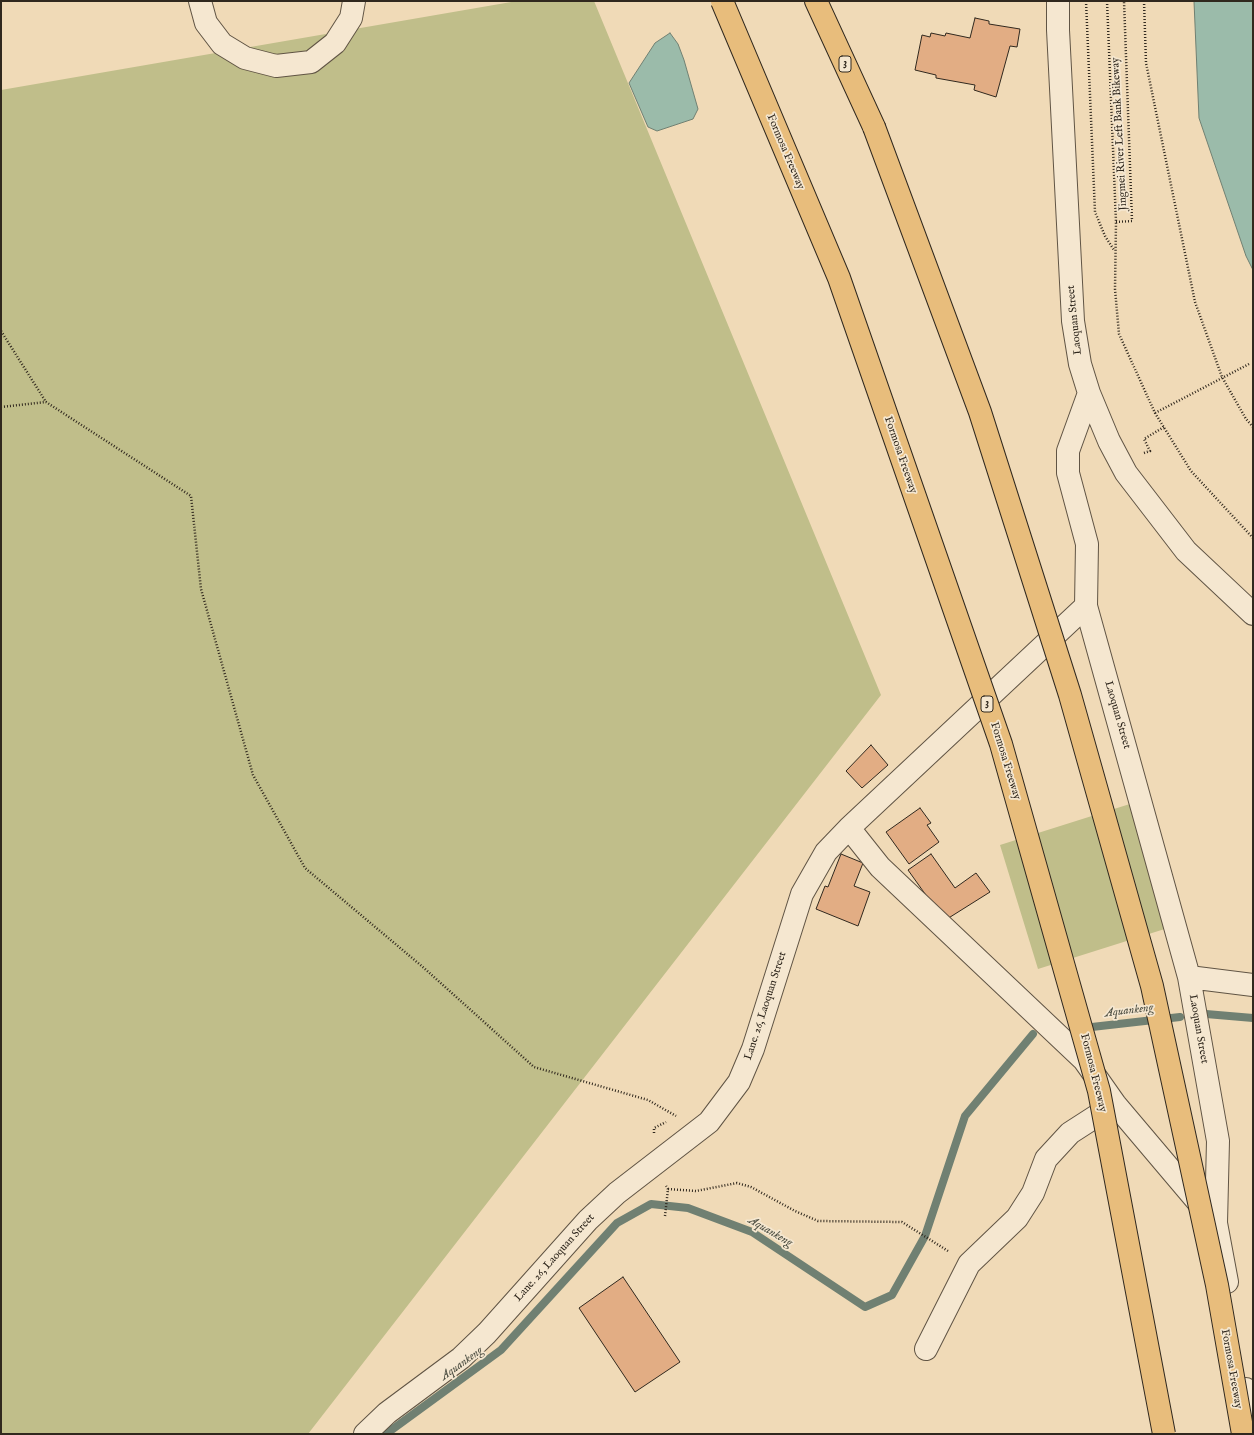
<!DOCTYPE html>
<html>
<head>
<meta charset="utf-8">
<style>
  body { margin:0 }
  #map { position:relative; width:1254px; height:1435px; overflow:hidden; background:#f0dab7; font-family:"IM FELL English",serif }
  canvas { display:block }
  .frame { position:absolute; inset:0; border:2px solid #30281e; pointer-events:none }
</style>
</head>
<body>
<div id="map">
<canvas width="1254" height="1435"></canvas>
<div class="frame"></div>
</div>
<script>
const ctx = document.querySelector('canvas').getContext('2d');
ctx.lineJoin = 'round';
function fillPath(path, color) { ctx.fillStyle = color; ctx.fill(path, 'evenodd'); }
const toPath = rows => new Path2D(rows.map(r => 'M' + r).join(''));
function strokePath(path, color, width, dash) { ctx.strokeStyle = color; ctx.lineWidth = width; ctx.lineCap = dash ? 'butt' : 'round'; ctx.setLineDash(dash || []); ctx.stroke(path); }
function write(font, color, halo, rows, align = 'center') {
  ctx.font = font + ' "IM FELL English",serif'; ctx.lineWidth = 3.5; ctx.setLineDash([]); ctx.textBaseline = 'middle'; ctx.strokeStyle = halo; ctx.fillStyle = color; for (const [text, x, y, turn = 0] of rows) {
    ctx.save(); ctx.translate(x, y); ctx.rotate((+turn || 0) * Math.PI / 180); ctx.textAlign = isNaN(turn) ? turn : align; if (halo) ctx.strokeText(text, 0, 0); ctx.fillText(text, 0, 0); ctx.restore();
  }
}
fillPath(toPath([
  [517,1,594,1,881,695,308,1434,1,1434,1,90],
  [1133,803,1171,927,1038,969,1000,845]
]), '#c0be8a');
const water = toPath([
  [1194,1,1253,1,1253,270,1246,256,1199,118,1194,1],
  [670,33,678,44,684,60,698,109,693,119,657,131,648,127,629,83,655,43,670,33]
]);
fillPath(water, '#9bbbaa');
strokePath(water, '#708072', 1);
strokePath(toPath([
  [1206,1014,1253,1018],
  [1083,1028,1180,1017],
  [386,1434,501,1350,617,1223,651,1204,688,1208,752,1232,865,1307,892,1295,925,1236,965,1116,1033,1034]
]), '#708072', 8);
const building = toPath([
  [975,18,989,21,989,24,1020,29,1017,47,1010,46,996,97,974,90,975,85,936,78,936,75,915,70,922,35,930,37,931,33,945,36,946,33,970,38,975,18],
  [871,745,888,765,862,788,846,771,871,745],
  [920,808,931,823,927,825,939,842,909,864,886,832,920,808],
  [841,854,863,863,854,886,870,892,858,926,816,909,825,886,828,887,841,854],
  [931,854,955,888,976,873,990,892,947,919,933,905,908,870,931,854],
  [623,1277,680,1362,635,1392,579,1308,623,1277]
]);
fillPath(building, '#e2ad84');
strokePath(building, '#30281e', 1);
const minor = toPath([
  [200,1,206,23,222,44,245,58,276,66,311,62,335,43,351,18,354,1],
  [1058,1,1058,30,1073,321,1080,364,1089,393,1109,441,1126,473,1186,551,1253,614],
  [1089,393,1068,451,1068,473,1087,544,1086,606,1189,977,1218,1141,1216,1223,1227,1282],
  [849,828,880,867,1084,1060,1115,1104,1203,1208],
  [1189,977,1253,985],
  [926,1349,969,1264,1017,1218,1033,1193,1046,1159,1070,1133,1115,1104],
  [1246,1389,1253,1427],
  [365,1434,387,1413,461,1358,487,1333,588,1220,617,1193,709,1122,739,1082,753,1049,802,894,826,852,849,828,1086,606]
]);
const highway = toPath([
  [816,1,874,127]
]);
strokePath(minor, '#605444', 24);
strokePath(highway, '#30281e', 24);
strokePath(toPath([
  [1086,1,1095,212,1105,236,1114,250],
  [1107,1,1116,222,1115,289,1119,334,1155,413,1191,471,1253,538],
  [1144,1,1146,63,1195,302,1222,377,1246,419,1253,427],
  [1116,222,1132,221,1124,1],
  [1,331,46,402],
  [1,407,46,402,191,496,201,589,253,775,305,868,424,968,534,1067,648,1100,676,1116],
  [1155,413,1249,364],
  [1144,453,1150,451,1144,439,1164,427],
  [654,1133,654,1128,666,1122],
  [668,1189,696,1191,737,1183,751,1187,795,1211,818,1221,902,1222,948,1251],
  [665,1216,668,1189,666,1186]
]), '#30281e', 2.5, [1, 2]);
strokePath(minor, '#f5e7d0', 22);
strokePath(highway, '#e8bd7c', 22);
const highwayBridge = toPath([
  [722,1,839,278,1001,744,1099,1091,1164,1434],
  [874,127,980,412,1070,695,1152,986,1217,1285,1243,1434]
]);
strokePath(highwayBridge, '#30281e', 24, []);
strokePath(highwayBridge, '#e8bd7c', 22);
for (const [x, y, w] of [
  [845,64,12],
  [987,704,12]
]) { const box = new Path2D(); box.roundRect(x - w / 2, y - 8, w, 16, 3); ctx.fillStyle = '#f5e7d0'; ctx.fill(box); strokePath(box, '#30281e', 1); }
write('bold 10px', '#30281e', null, [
  ["3",845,64],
  ["3",987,704]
]);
write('11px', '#30281e', '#f5e7d0', [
  ["Jingmei River Left Bank Bikeway",1120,134,-93],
  ["Formosa Freeway",785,152,67],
  ["Laoquan Street",1075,320,-96],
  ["Formosa Freeway",900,455,71],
  ["Laoquan Street",1117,715,74],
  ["Formosa Freeway",1005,761,73],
  ["Lane. 26, Laoquan Street",766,1006,-72],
  ["Laoquan Street",1198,1029,80],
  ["Formosa Freeway",1093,1073,76],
  ["Lane. 26, Laoquan Street",555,1258,-48],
  ["Formosa Freeway",1231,1369,80]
]);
write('italic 12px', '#4b4d41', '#f5e7d0', [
  ["Aquankeng",1129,1011,-7],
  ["Aquankeng",770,1232,30],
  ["Aquankeng",462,1364,-36]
]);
</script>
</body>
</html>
